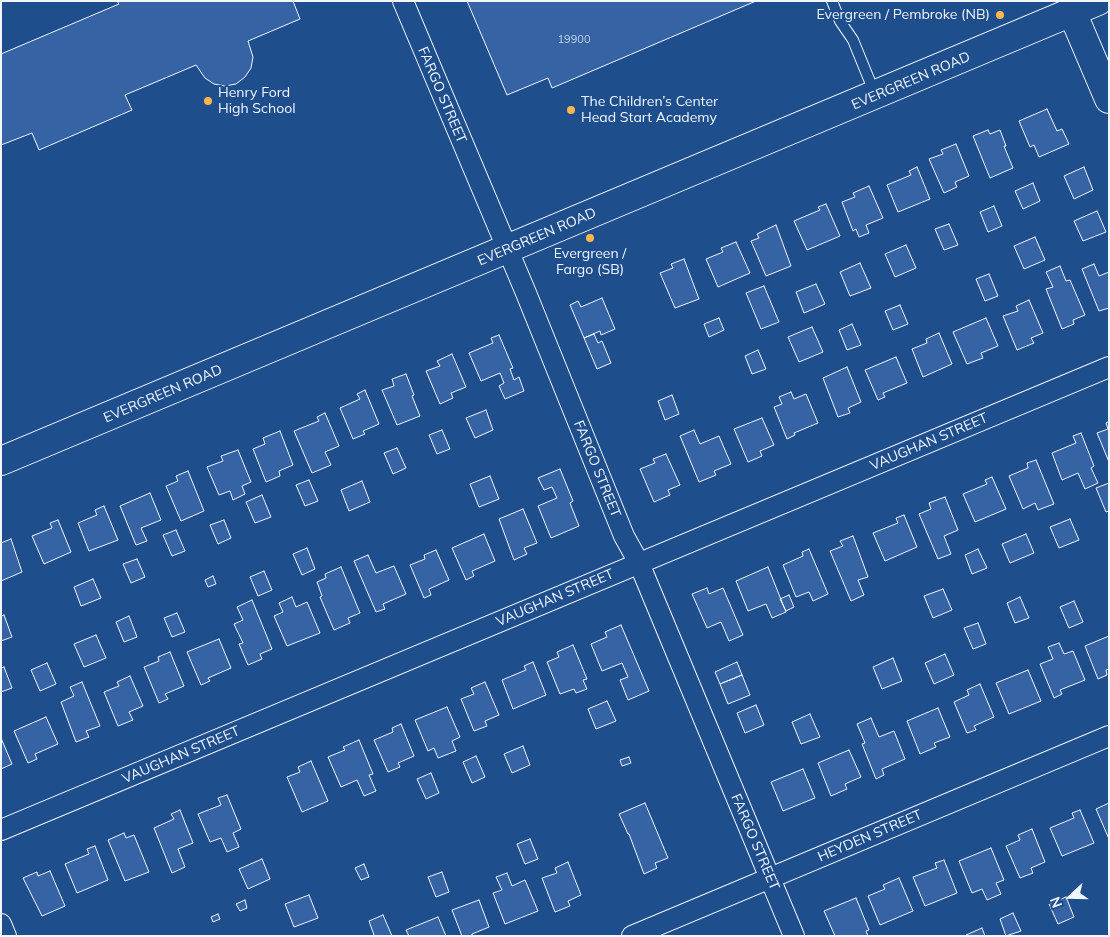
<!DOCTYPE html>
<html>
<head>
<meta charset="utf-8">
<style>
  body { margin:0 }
  #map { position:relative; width:1110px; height:937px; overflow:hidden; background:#1f4e8c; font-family:Mulish,sans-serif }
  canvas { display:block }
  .frame { position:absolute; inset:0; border:2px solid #f2f6ff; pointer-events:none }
  .north { position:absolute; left:1045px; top:872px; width:50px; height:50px; -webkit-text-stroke:4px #1f4e8c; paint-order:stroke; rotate:249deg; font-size:14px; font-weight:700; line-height:20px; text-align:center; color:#f2f6ff }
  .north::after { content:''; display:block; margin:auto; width:18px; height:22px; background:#f2f6ff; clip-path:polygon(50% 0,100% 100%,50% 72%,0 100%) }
</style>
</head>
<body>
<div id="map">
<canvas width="1110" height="937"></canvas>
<div class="frame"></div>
<div class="north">N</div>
</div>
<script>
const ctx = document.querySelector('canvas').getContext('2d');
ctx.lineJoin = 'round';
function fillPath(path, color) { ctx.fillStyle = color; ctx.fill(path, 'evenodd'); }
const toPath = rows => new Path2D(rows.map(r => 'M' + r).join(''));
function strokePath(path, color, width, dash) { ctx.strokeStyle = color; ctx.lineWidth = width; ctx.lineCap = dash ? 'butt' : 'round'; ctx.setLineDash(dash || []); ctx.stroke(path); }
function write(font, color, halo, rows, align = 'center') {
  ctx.font = font + ' Mulish,sans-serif'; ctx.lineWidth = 4; ctx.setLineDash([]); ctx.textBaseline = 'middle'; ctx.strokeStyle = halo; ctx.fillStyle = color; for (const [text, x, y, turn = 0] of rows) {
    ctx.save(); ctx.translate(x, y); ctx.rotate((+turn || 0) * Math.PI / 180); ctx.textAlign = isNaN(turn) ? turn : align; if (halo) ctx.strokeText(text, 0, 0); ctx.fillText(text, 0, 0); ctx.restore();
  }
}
const building = toPath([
  [117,1,293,1,300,19,248,41,253,57,251,68,245,77,236,84,225,86,214,84,205,78,196,65,125,95,132,110,39,150,32,133,1,145,1,54,119,4,117,1],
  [467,1,756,1,552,88,548,78,507,95,467,1],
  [1047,109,1057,131,1062,129,1069,144,1039,157,1034,145,1030,147,1019,121,1047,109],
  [988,130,990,134,1000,130,1006,146,1004,146,1013,168,990,178,973,136,988,130],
  [956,144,969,176,955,182,957,187,944,193,929,159,943,154,941,150,956,144],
  [917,167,930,199,898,212,887,185,911,175,909,171,917,167],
  [1084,167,1093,190,1074,199,1064,176,1084,167],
  [1033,183,1040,201,1023,209,1015,191,1033,183],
  [869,186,883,218,866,225,869,233,859,237,856,229,853,231,842,202,855,197,853,193,869,186],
  [826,204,840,236,807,250,794,221,820,210,818,207,826,204],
  [994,206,1002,226,988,232,980,212,994,206],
  [1097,211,1106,232,1083,241,1074,221,1097,211],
  [949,224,958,245,944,250,935,229,949,224],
  [776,225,791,266,766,276,751,241,759,238,757,234,776,225],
  [1035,237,1045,260,1024,269,1014,246,1035,237],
  [736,242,750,273,718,287,706,259,723,252,721,248,736,242],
  [906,245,916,268,895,277,885,254,906,245],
  [684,259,699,299,675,308,660,273,673,268,671,264,684,259],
  [860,263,871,288,850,296,840,272,860,263],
  [1094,264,1099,276,1109,272,1109,308,1099,311,1082,269,1094,264],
  [1060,266,1066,281,1070,280,1085,315,1073,320,1074,324,1062,329,1046,289,1053,287,1046,272,1060,266],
  [989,274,998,296,985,301,976,279,989,274],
  [816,284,825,304,804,313,796,292,816,284],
  [764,286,779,322,761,329,746,293,764,286],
  [602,298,615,329,601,335,600,331,584,338,570,305,578,301,581,307,602,298],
  [1029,300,1043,333,1031,338,1034,343,1017,350,1003,316,1018,311,1016,306,1029,300],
  [900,305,908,324,893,330,885,311,900,305],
  [719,318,724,330,709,337,704,324,719,318],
  [986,318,998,346,981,353,983,358,967,364,953,332,986,318],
  [852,324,861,345,847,350,839,330,852,324],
  [812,327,823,352,799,362,788,337,812,327],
  [939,333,952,364,923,377,912,349,927,343,926,339,939,333],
  [594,334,598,343,602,341,611,363,597,369,584,338,594,334],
  [499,335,513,368,510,369,514,380,519,377,524,391,505,399,499,386,504,383,500,373,481,381,469,353,493,343,491,338,499,335],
  [758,350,766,369,752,374,745,356,758,350],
  [452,354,466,387,451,393,453,398,440,404,426,371,440,366,437,361,452,354],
  [896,357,907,383,883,393,885,397,878,400,865,370,896,357],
  [847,367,861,402,848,408,850,413,838,417,823,378,847,367],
  [406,374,414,395,412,396,420,416,397,425,382,390,394,386,392,379,406,374],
  [365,390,379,424,363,431,365,434,353,439,340,408,360,399,357,394,365,390],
  [791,392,794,399,806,394,818,423,794,433,795,435,787,439,774,407,782,404,779,397,791,392],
  [672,395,679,414,665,420,658,401,672,395],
  [486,410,493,430,475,438,466,418,486,410],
  [325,413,339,446,325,452,331,465,312,473,294,431,319,421,317,417,325,413],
  [762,418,774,445,760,451,762,456,748,462,734,429,762,418],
  [1109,421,1109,462,1097,433,1108,429,1106,423,1109,421],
  [442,430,450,449,437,454,429,435,442,430],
  [694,430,700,444,719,436,731,464,714,471,716,475,699,482,680,436,694,430],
  [280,431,293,465,279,471,280,476,266,482,253,449,265,444,263,438,280,431],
  [1081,433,1094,466,1091,468,1098,483,1085,489,1078,473,1062,480,1052,453,1076,443,1073,436,1081,433],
  [397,448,406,468,393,474,384,453,397,448],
  [238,450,251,482,242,486,245,494,233,500,230,491,219,495,207,467,223,461,221,456,238,450],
  [666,454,680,485,668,490,670,495,654,502,640,469,655,463,653,459,666,454],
  [1036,460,1054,504,1038,510,1035,503,1023,509,1009,476,1028,468,1027,463,1036,460],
  [560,469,573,501,570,503,579,526,551,538,538,506,557,498,552,487,544,490,538,478,560,469],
  [188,471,204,511,181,521,166,486,178,481,176,476,188,471],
  [490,476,499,499,479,507,470,484,490,476],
  [992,477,1006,509,975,522,963,494,987,484,985,480,992,477],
  [309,480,318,501,305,506,296,485,309,480],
  [362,481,370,502,349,511,341,490,362,481],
  [1109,483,1109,511,1106,512,1096,488,1109,483],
  [150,493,161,520,141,528,147,541,136,545,120,506,150,493],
  [262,495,271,517,255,523,246,502,262,495],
  [945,497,958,530,944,536,951,554,938,559,919,514,931,509,929,503,945,497],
  [104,506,118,540,89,551,78,523,97,515,95,510,104,506],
  [523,509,537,543,524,548,527,554,514,560,499,519,523,509],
  [904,515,917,547,885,561,873,533,898,523,896,518,904,515],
  [1070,519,1079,540,1059,548,1050,527,1070,519],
  [58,520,71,552,44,564,32,536,52,528,50,523,58,520],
  [224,520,231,538,218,544,210,525,224,520],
  [176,530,185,551,172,556,163,535,176,530],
  [484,534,495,561,472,571,474,576,466,580,452,548,484,534],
  [1026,534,1034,553,1010,563,1002,544,1026,534],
  [853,536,868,577,858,580,864,595,851,601,830,551,843,546,840,541,853,536],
  [11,539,22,572,1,581,1,543,11,539],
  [307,548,315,569,302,575,293,554,307,548],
  [809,549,828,594,813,601,809,592,796,597,783,565,803,556,802,552,809,549],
  [978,549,987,568,972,574,965,555,978,549],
  [436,550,449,580,429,589,431,595,424,598,410,565,425,559,424,555,436,550],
  [368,555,376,573,394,566,406,594,383,604,385,609,376,612,354,561,368,555],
  [137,559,145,577,131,583,123,564,137,559],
  [341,567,360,613,348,618,350,623,334,630,320,597,322,596,317,582,326,578,325,574,341,567],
  [768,567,786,612,772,618,766,604,748,611,736,581,768,567],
  [264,571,272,590,258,596,250,577,264,571],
  [213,576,216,584,208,587,205,580,213,576],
  [93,579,101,598,81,606,74,587,93,579],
  [707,588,709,594,723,588,743,635,729,641,721,622,707,628,692,594,707,588],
  [943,589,952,610,933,618,924,596,943,589],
  [789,595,794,607,786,611,780,599,789,595],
  [292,597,296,607,307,602,320,633,287,646,274,616,283,612,279,603,292,597],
  [1020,597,1029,618,1015,623,1007,603,1020,597],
  [252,600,272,649,260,654,262,659,248,665,239,644,243,643,234,624,243,620,237,607,252,600],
  [1074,601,1083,622,1069,628,1060,607,1074,601],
  [177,613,185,632,172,637,164,618,177,613],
  [4,615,12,637,1,641,1,616,4,615],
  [129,616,137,637,124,642,116,622,129,616],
  [978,623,986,644,973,649,964,628,978,623],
  [621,625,649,691,628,700,620,680,628,677,622,663,602,671,591,644,607,637,605,632,621,625],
  [96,635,106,658,84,667,74,644,96,635],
  [1109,636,1109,669,1106,670,1107,675,1098,679,1085,646,1109,636],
  [219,639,231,668,208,678,210,681,201,685,187,652,219,639],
  [1059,643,1064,654,1073,651,1085,680,1060,690,1062,694,1054,698,1040,664,1053,659,1048,647,1059,643],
  [573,645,587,679,583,680,587,689,576,693,574,689,560,694,547,662,559,657,557,652,573,645],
  [170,652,184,686,165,694,168,699,159,703,144,667,159,661,158,657,170,652],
  [945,654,954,675,934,684,925,663,945,654],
  [893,658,902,681,882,689,873,667,893,658],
  [533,662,546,695,513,709,502,680,526,670,524,666,533,662],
  [737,662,742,675,720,684,715,672,737,662],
  [47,663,56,684,40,691,31,670,47,663],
  [4,667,12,688,1,692,1,668,4,667],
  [1028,670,1041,701,1009,714,996,683,1028,670],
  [742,675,750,695,728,704,720,684,742,675],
  [130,676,143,706,129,712,133,720,118,726,104,692,119,686,117,682,130,676],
  [82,682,100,726,86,731,89,737,76,742,61,702,74,696,70,687,82,682],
  [485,682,499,715,485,721,487,726,474,731,461,699,474,694,471,688,485,682],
  [980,684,994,717,974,726,976,730,967,733,954,702,969,695,967,690,980,684],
  [607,701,616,721,596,729,588,709,607,701],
  [756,705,764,725,745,733,737,713,756,705],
  [447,707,460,737,452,741,456,751,438,758,434,748,428,751,415,720,447,707],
  [938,708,950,737,934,743,936,747,920,754,907,721,938,708],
  [810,714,820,737,801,744,792,722,810,714],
  [46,717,58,744,35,754,37,759,28,763,14,731,46,717],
  [871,718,879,737,894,731,905,759,882,769,884,775,876,779,862,744,865,743,857,724,871,718],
  [401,724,414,756,398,763,400,767,388,772,374,740,393,732,392,728,401,724],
  [1,738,12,764,1,769,1,738],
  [359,740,373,774,369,775,376,791,364,796,357,780,341,787,328,757,345,750,343,747,359,740],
  [523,746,530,765,512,773,504,754,523,746],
  [849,750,861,777,845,784,847,789,831,796,818,763,849,750],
  [476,756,485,777,472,783,463,762,476,756],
  [629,757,631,763,622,766,620,760,629,757],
  [311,761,328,801,302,812,287,777,300,772,298,767,311,761],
  [803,769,815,798,783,811,771,782,803,769],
  [431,773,439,793,426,799,417,779,431,773],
  [227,795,241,829,233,833,239,847,227,852,221,838,210,842,198,814,221,805,218,798,227,795],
  [645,803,668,858,655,863,657,868,644,874,629,834,628,834,619,814,645,803],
  [1109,803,1109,839,1096,809,1109,803],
  [180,810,193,843,178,849,185,867,172,873,154,828,174,819,171,814,180,810],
  [1080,810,1094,843,1062,856,1050,828,1074,818,1072,813,1080,810],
  [1032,829,1045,862,1031,868,1033,873,1020,878,1006,846,1020,840,1018,835,1032,829],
  [124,833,126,838,134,835,149,872,125,881,108,840,124,833],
  [530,839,538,859,525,864,517,844,530,839],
  [95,846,108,880,77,893,65,864,89,854,87,849,95,846],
  [991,848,1004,880,996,883,1001,894,987,900,982,889,972,893,959,861,991,848],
  [262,859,270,879,248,889,239,869,262,859],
  [944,860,957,893,925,906,913,877,937,868,935,863,944,860],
  [568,862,581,895,568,901,570,906,555,912,542,878,557,873,555,868,568,862],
  [364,864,369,877,361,880,355,868,364,864],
  [50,871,65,906,42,916,23,878,37,872,38,876,50,871],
  [442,872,449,892,436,897,428,877,442,872],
  [507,873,512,886,525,880,538,911,505,924,493,893,502,890,496,877,507,873],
  [899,878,913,911,880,925,868,896,885,889,883,885,899,878],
  [309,895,318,918,294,927,285,904,309,895],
  [1066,897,1074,917,1058,924,1049,904,1066,897],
  [856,898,869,930,866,931,868,936,835,936,824,911,856,898],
  [245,900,247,908,240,911,236,904,245,900],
  [479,900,489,927,472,934,472,936,462,936,452,910,479,900],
  [1013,913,1021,931,1006,936,1000,919,1013,913],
  [218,914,220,919,213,922,211,917,218,914],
  [383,915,392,936,372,936,374,935,369,921,383,915],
  [438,917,446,936,409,936,406,930,438,917],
  [982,928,985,936,966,936,966,935,982,928]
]);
fillPath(building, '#3563a3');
strokePath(building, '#f2f6ff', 1);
const lane = toPath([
  [832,1,840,21,853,40,875,94]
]);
const street = toPath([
  [403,1,526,293,624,536,639,563,794,936],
  [1,830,1109,367],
  [1,924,6,936],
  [632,936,1109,736]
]);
const secondary = toPath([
  [1072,12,1109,99],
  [1,461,1098,1]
]);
strokePath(lane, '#f2f6ff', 12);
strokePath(street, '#f2f6ff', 22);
strokePath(secondary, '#f2f6ff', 30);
strokePath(lane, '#1f4e8c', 10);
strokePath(street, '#1f4e8c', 20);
strokePath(secondary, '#1f4e8c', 28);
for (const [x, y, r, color] of [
  [1000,15,5,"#ffb74d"],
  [208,101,5,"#ffb74d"],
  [571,110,5,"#ffb74d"],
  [590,238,5,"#ffb74d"]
]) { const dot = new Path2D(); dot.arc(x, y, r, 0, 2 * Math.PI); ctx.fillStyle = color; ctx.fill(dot); strokePath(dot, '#1f4e8c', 2); }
write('11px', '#c3d1e8', null, [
  ["19900",574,40]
]);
write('14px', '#f2f6ff', '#1f4e8c', [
  ["Evergreen / Pembroke (NB)",990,15,"right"],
  ["Henry Ford",218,93],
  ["High School",218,109],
  ["The Children’s Center",581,102],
  ["Head Start Academy",581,118],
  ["Evergreen /",590,254,"center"],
  ["Fargo (SB)",590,270,"center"]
], 'left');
write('14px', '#f2f6ff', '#1f4e8c', [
  ["EVERGREEN ROAD",911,81,-23],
  ["FARGO STREET",442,95,67],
  ["EVERGREEN ROAD",537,237,-23],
  ["EVERGREEN ROAD",163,394,-23],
  ["VAUGHAN STREET",929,442,-23],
  ["FARGO STREET",597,469,68],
  ["VAUGHAN STREET",555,598,-23],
  ["VAUGHAN STREET",181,755,-23],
  ["HEYDEN STREET",870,836,-23],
  ["FARGO STREET",755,842,67]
]);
</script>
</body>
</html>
